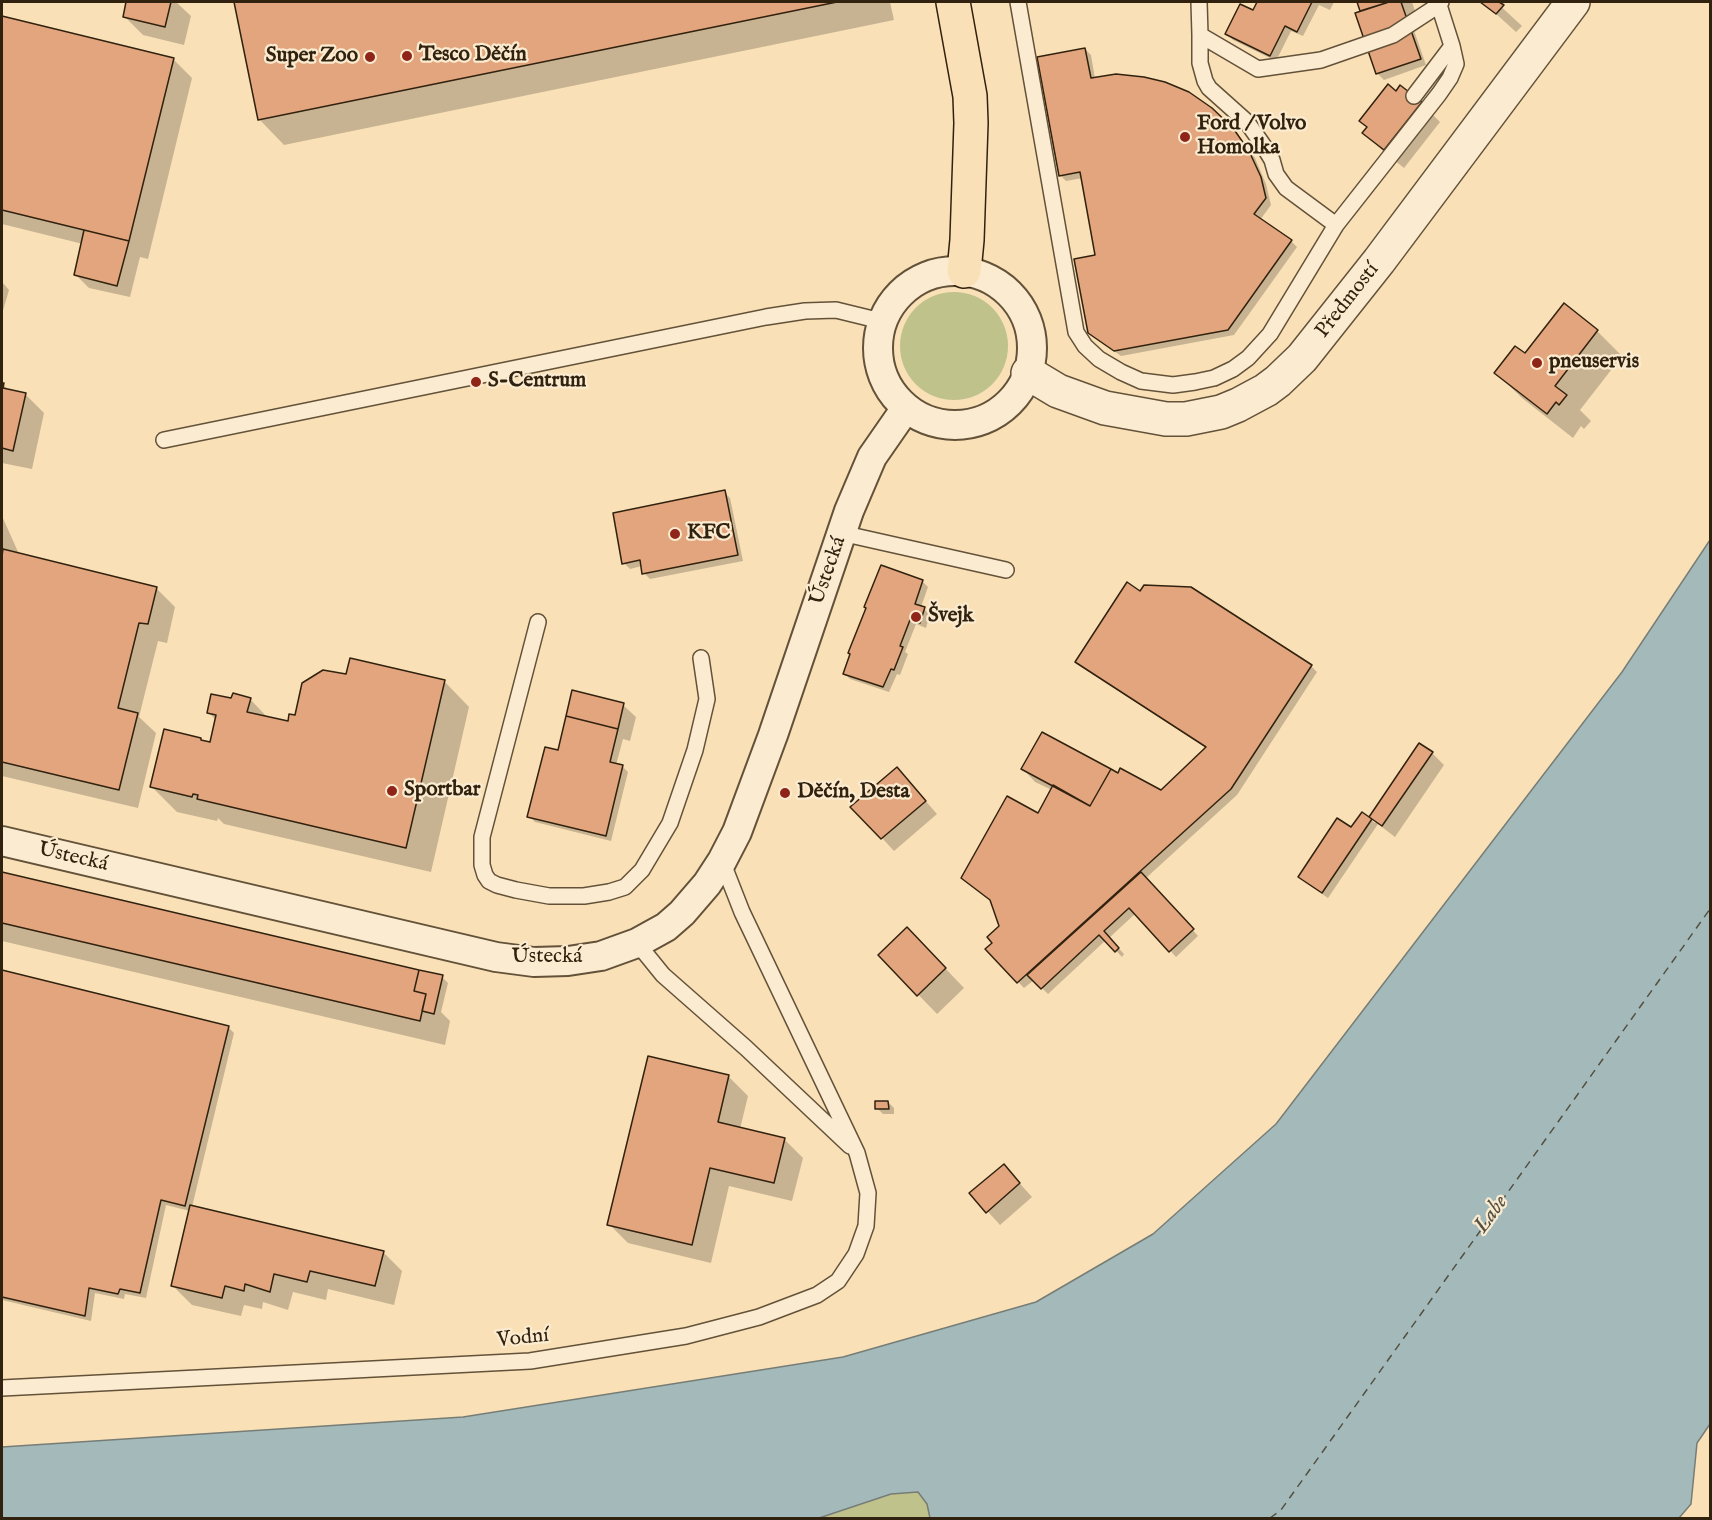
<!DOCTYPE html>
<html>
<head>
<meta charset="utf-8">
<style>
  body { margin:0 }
  #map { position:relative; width:1712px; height:1520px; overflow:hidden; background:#f9e0b6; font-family:"IM FELL English",serif }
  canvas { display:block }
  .frame { position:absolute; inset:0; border:3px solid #31220f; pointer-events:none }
</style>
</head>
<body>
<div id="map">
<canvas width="1712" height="1520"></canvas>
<div class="frame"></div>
</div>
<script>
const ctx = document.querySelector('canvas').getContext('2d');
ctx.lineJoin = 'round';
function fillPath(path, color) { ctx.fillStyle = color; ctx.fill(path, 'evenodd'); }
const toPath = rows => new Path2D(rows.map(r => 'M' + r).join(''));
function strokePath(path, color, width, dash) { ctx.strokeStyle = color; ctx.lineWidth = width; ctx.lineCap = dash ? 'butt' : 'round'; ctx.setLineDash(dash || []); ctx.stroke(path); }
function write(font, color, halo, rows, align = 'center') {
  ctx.font = font + ' "IM FELL English",serif'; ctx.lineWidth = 4.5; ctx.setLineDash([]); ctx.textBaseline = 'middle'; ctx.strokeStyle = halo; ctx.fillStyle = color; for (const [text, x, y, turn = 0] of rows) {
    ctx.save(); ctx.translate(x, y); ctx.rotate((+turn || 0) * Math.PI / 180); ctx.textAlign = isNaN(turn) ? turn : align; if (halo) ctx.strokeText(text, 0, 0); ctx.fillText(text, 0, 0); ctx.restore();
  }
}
fillPath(toPath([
  '900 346a54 54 0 1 1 108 0a54 54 0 1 1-108 0Z',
  [918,1492,927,1504,930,1518,819,1518,891,1494]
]), '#c0c28c');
const water = toPath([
  [1710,540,1710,1424,1697,1443,1691,1504,1679,1518,930,1518,927,1504,918,1492,891,1494,819,1518,2,1518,2,1447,463,1417,843,1357,1036,1302,1153,1234,1276,1124,1622,672,1710,540]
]);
fillPath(water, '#a4baba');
strokePath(water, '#767d76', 1.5);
fillPath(toPath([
  [127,2,176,2,191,16,184,45,143,35,124,16],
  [236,2,890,2,894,20,284,145,259,119],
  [1259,2,1334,2,1330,10,1319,5,1303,36,1291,31,1276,61,1233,40,1227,34,1254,12],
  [1358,2,1412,2,1417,17,1410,19,1426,65,1384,80,1378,74,1357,14,1363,12],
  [1483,2,1496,2,1522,26,1516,32],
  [2,17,173,59,192,78,148,259,140,257,130,297,89,288,76,275,83,244,2,224],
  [1085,49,1091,55,1095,79,1211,109,1239,136,1255,158,1266,184,1271,205,1260,220,1291,241,1297,247,1234,335,1121,356,1096,338,1097,256,1083,178,1066,181,1060,175],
  [1401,87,1421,103,1440,122,1404,168,1383,151,1364,133],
  [2,282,9,290,2,314],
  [1597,331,1622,356,1580,410,1591,421,1584,429,1581,426,1573,438,1522,398,1496,373],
  [2,384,10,391,25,394,44,413,32,469,2,463],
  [724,492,730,498,743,561,650,579,644,573,642,566,630,569,624,563],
  [2,516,19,554,156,588,175,607,167,643,158,641,139,717,156,733,138,808,2,776],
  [922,581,928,587,921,607,930,614,926,628,916,624,905,652,908,654,900,675,897,674,889,692,850,679,844,673],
  [1140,593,1311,666,1317,672,1237,795,1146,878,1198,936,1176,957,1136,913,1109,938,1124,954,1122,957,1106,940,1048,994,1034,980,1024,988,987,949,994,943,1001,927,1039,815,1052,790,1035,782,1023,769,1119,775,1161,792,1207,748,1083,668,1077,662],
  [347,676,444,681,469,707,431,872,224,824,218,818,217,821,177,812,152,787,201,739,203,742,211,744,216,720,209,713,232,699,250,699,269,719,289,723],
  [623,705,636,717,630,741,623,739,616,765,622,766,628,772,611,841,535,822,529,816,559,752],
  [1432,753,1444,765,1395,837,1378,824,1328,898,1306,883,1300,877,1351,829,1362,814,1375,823],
  [909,782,937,814,894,851,882,838],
  [2,874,442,977,448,983,441,1012,450,1021,445,1045,2,941],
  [926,948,964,988,937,1014,880,955],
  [2,971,228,1027,234,1033,192,1207,383,1252,402,1271,394,1305,328,1289,326,1300,293,1292,288,1310,263,1302,262,1309,244,1305,241,1316,192,1305,173,1286,190,1211,166,1205,146,1298,125,1294,124,1299,95,1293,91,1321,2,1300],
  [649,1058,729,1077,748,1096,740,1129,784,1139,803,1158,792,1201,729,1186,711,1263,628,1243,609,1224],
  [888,1102,894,1108,894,1114,883,1114,877,1108],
  [1004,1166,1032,1197,1000,1225,972,1194]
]), '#0003');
strokePath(toPath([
  [1270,1518,1281,1510,1710,909]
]), '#545042', 1.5, [8, 6]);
const building = toPath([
  [126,2,171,2,165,27,123,17,126,2],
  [234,2,837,2,258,120,234,2],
  [1257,2,1312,2,1297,32,1285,26,1270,56,1225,34,1240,4,1253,10,1257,2],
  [1357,2,1389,2,1360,11,1357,2],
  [1389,2,1401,2,1421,59,1376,74,1355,13,1389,2],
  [1480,2,1499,2,1504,5,1496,14,1480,2],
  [2,16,174,58,129,241,2,210,2,16],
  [1085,48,1091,78,1116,74,1144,77,1165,82,1189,92,1212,108,1233,128,1249,151,1261,177,1266,198,1254,214,1292,240,1228,330,1114,351,1088,333,1074,259,1095,255,1080,172,1059,176,1037,57,1085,48],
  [1388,84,1396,91,1400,85,1422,102,1384,150,1362,133,1367,127,1359,121,1388,84],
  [84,230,129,241,117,286,74,275,84,230],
  [1564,303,1598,330,1555,386,1567,395,1559,405,1556,402,1547,414,1494,373,1515,346,1525,353,1564,303],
  [2,383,4,383,3,388,26,393,13,451,2,448,2,383],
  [725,490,738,555,642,574,640,560,622,564,613,513,725,490],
  [3,549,157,587,148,624,139,623,118,708,138,713,119,790,2,762,2,556,3,549],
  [881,565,923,580,915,604,925,607,920,623,910,620,900,646,903,647,894,670,891,669,883,687,843,674,850,654,848,653,866,608,864,607,881,565],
  [1127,582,1140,591,1144,585,1191,587,1312,665,1231,789,1017,983,985,949,992,943,987,937,999,926,990,900,961,878,1007,796,1038,813,1053,785,1090,806,1111,769,1118,773,1120,768,1161,790,1206,747,1075,662,1127,582],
  [350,658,445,680,406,848,197,799,198,795,193,794,192,797,150,787,164,729,201,738,201,740,210,742,216,715,207,713,211,694,231,698,233,693,251,698,247,712,288,721,289,714,295,715,302,683,323,670,346,674,350,658],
  [572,690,624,703,618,729,566,716,572,690],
  [566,716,618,729,610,762,623,765,606,836,527,817,545,747,558,750,566,716],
  [1042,732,1111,769,1090,806,1021,769,1042,732],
  [1419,743,1433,752,1382,826,1369,817,1419,743],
  [897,767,926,801,881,839,850,807,897,767],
  [1362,812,1372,819,1322,893,1298,877,1337,818,1351,827,1362,812],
  [2,872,419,970,414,991,426,994,420,1021,2,923,2,872],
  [1141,872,1194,929,1169,952,1129,908,1104,931,1119,948,1115,952,1099,935,1041,989,1027,975,1141,872],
  [907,927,946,968,917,996,878,955,907,927],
  [2,970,229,1026,185,1206,161,1200,140,1293,120,1289,118,1294,89,1288,85,1316,2,1297,2,970],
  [419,970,443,975,434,1014,422,1011,426,994,414,991,419,970],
  [648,1056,729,1075,718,1122,785,1138,774,1183,710,1168,692,1245,607,1225,648,1056],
  [875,1101,888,1101,889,1109,875,1109,875,1101],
  [1004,1164,1020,1183,986,1213,969,1193,1004,1164],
  [190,1205,384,1251,375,1286,310,1271,307,1282,274,1274,270,1292,245,1284,244,1291,225,1286,222,1298,171,1286,190,1205]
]);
fillPath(building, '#e2a57d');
strokePath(building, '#31220f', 1.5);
const service = toPath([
  [1018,2,1076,332,1085,346,1099,359,1121,372,1141,381,1173,385,1195,382,1214,378,1233,369,1248,358,1270,334,1336,225,1439,94,1450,78,1456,64,1452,46,1439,5],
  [1199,2,1200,35,1258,69,1321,60,1393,35,1439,5,1441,2],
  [1200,35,1200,63,1205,81,1209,88,1247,122,1263,145,1272,160,1276,174,1286,188,1336,225],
  [1414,96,1452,46],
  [164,440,766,317,805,311,836,310,881,321],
  [841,533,1006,570],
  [538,622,482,837,482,865,485,875,489,881,497,885,516,890,549,896,584,896,609,892,625,887,642,870,670,823,695,750,707,699,701,658],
  [637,943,663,975,746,1048,850,1146],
  [2,1388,530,1361,686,1336,759,1317,817,1295,838,1281,856,1254,866,1226,868,1193,857,1153,742,912,722,861]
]);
const minor = toPath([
  '878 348a77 77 0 1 1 154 0a77 77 0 1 1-154 0Z',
  [2,841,496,957,534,962,568,961,601,956,637,943,666,927,682,913,707,884,722,861,737,832,773,735,849,511,872,457,906,408]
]);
const tertiary = toPath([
  [1028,373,1058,391,1105,408,1166,419,1186,419,1221,412,1238,405,1266,390,1278,381,1302,358,1379,261,1573,2]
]);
const primary = toPath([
  [953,2,970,96,971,123,967,240,964,271]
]);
strokePath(service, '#635239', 18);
strokePath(minor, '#635239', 32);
strokePath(tertiary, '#635239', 36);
strokePath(primary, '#31220f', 36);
strokePath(service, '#fbebd0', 15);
strokePath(minor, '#fbebd0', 28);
strokePath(tertiary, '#fbebd0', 33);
strokePath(primary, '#f9e0b6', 33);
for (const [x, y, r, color] of [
  [407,56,6,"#8f2418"],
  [370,57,6,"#8f2418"],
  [1185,137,6,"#8f2418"],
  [1537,363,6,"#8f2418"],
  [476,382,6,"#8f2418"],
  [675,534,6,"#8f2418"],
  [916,617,6,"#8f2418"],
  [392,791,6,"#8f2418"],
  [785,793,6,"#8f2418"]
]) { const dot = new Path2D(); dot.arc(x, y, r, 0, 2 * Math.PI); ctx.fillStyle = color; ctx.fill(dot); strokePath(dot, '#fbebd0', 2); }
write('bold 21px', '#31220f', '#fbebd0', [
  ["Tesco Děčín",419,56],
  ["Super Zoo",358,57,"right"],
  ["Ford / Volvo",1197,125],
  ["Homolka",1197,149],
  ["pneuservis",1549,363],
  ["S-Centrum",488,382],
  ["KFC",687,534],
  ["Švejk",928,617],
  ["Sportbar",404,791],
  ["Děčín, Desta",797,793]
], 'left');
write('21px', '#31220f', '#fbebd0', [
  ["Předmostí",1348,301,-52],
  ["Ústecká",829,571,-71],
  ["Ústecká",73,858,13],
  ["Ústecká",547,958],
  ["Vodní",523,1339,-6]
]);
write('italic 22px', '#545042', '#fbebd0', [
  ["Labe",1492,1215,-54]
]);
</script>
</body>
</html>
